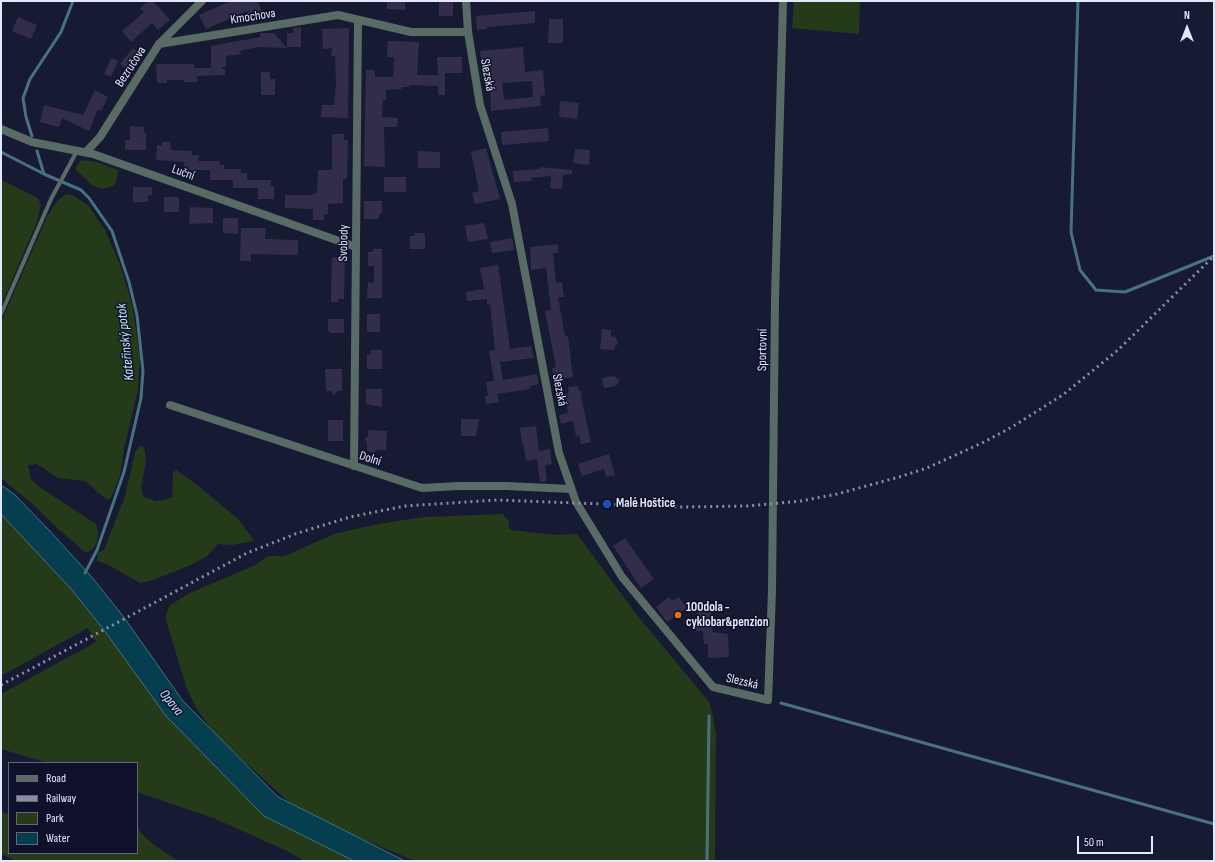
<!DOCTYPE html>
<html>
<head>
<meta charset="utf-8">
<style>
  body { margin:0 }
  #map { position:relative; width:1215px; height:862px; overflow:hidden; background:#171a33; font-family:"Sofia Sans Condensed",sans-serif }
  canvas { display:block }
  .frame { position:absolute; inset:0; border:2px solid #e5e8fa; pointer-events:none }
  .legend { position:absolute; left:8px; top:762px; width:130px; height:92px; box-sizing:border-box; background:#0e1129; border:1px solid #64677d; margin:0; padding:5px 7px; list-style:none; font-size:12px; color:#e5e8fa }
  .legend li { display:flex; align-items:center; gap:8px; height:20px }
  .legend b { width:20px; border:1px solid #64677d }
  .north { position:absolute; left:1167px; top:8px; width:40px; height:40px; -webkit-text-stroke:3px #0e1129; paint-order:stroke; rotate:0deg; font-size:11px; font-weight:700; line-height:16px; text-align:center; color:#e5e8fa }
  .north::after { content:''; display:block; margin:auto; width:14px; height:18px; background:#e5e8fa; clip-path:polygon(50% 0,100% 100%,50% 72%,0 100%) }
  .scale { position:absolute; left:1077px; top:836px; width:76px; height:18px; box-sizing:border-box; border:2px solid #e5e8fa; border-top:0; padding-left:5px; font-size:12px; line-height:14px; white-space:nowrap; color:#e5e8fa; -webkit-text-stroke:3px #0e1129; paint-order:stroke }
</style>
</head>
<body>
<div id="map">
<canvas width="1215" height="862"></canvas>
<div class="frame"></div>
<ul class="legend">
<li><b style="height:5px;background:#5a6b66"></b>Road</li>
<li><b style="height:5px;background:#8b8ea3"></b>Railway</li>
<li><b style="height:11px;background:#253a19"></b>Park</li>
<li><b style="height:11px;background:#053e4f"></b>Water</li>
</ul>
<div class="north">N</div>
<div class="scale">50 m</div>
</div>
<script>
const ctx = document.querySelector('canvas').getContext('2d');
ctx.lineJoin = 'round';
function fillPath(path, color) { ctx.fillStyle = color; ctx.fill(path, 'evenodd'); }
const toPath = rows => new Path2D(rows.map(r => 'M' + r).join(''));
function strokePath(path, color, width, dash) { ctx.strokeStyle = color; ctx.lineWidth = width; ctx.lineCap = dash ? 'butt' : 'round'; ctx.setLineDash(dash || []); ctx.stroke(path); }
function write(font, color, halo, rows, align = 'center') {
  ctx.font = font + ' "Sofia Sans Condensed",sans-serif'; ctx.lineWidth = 3; ctx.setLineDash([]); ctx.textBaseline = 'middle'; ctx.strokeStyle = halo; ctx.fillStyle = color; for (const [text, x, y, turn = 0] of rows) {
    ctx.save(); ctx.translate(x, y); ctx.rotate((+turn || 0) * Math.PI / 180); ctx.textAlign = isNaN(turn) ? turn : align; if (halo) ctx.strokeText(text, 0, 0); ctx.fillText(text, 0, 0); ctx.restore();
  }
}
fillPath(toPath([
  [794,1,860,1,859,34,792,28],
  [81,160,97,162,118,170,116,183,113,186,102,189,92,185,76,170,76,167],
  [1,180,38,198,41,205,37,222,1,306],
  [66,194,72,195,88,205,105,230,121,267,133,308,140,358,138,389,124,449,120,476,111,498,107,500,85,481,58,478,37,464,28,465,31,479,38,486,96,524,98,534,97,542,93,549,86,553,54,525,36,507,1,478,1,322,47,217,57,201],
  [143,446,145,451,146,461,141,488,144,497,156,501,164,500,172,497,173,473,176,470,196,484,238,519,253,539,253,541,232,545,218,544,207,556,191,565,153,580,140,583,107,564,97,561,98,553,104,550,125,496,135,452,139,447],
  [1,514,72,590,104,630,166,716,264,816,354,861,304,861,289,852,216,819,137,792,137,763,48,763,1,749,1,694,96,642,88,628,1,676],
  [503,514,509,521,509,529,512,530,556,535,577,534,637,615,709,702,712,712,716,735,715,861,415,861,348,833,290,803,216,736,196,708,186,686,165,617,170,605,188,594,255,565,268,556,285,556,334,534,378,524,424,517],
  [1,811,9,815,9,853,137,853,137,825,140,832,153,844,178,861,16,861,1,854]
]), '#253a19');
const water = toPath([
  [1,485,14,494,48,529,90,575,123,616,183,701,278,797,405,861,354,861,264,816,166,716,104,630,72,590,1,514,1,485]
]);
fillPath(water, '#053e4f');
strokePath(water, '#487182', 1);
strokePath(toPath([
  [1078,1,1071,232,1080,270,1096,290,1125,292,1214,256],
  [32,136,26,117,23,98,30,79,61,32,73,1],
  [37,151,44,174],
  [1,152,44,174,81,190,89,198,112,231,129,282,137,315,143,371,141,398,124,472,97,550,85,573],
  [781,703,1214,824],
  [707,861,709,716]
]), '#487182', 3);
fillPath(toPath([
  [148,1,153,1,170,20,158,30,152,23,131,42,122,31,144,12,140,8],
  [231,1,258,1,263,14,250,19,247,11,206,29,199,15],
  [387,1,405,1,405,10,387,9],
  [439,1,453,1,453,16,439,16],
  [535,11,535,23,487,27,487,29,477,30,476,16],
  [18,17,37,25,31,39,12,31],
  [549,19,563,19,563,43,548,43],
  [301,27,301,47,287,47,287,33,293,33,293,28],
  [349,28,348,118,321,117,322,105,334,105,336,83,335,56,331,56,332,48,323,49,322,29],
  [260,33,274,33,287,48,258,47,240,51,241,54,226,56,226,67,222,67,222,69,225,69,225,75,197,76,197,82,184,82,184,80,167,80,167,83,157,83,156,64,194,64,194,68,211,68,211,46,260,37],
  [388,41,419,42,417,75,438,75,437,57,462,57,462,73,445,73,445,95,438,95,438,86,409,85,409,87,402,87,402,89,386,90,386,100,383,100,382,117,398,118,397,127,384,127,385,167,364,166,366,70,375,70,375,77,393,77,394,57,387,57],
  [523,47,525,72,543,70,545,95,540,96,541,106,491,111,490,85,484,85,480,51],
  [532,81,533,97,504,100,502,83],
  [133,48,143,56,130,72,120,64],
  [111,58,118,61,111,77,104,74],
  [261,72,270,72,270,79,275,79,275,95,261,95],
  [95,90,108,97,101,111,98,109,89,131,62,118,59,127,40,122,44,105,83,115],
  [560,101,579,103,577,119,559,117],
  [130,126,144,127,144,133,146,133,146,150,125,150,125,140,130,140],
  [548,128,549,141,502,145,501,132],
  [332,134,344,134,344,140,348,140,347,179,343,179,343,203,328,204,328,214,324,214,324,220,313,220,313,209,285,208,285,195,313,195,313,193,317,193,318,170,332,170],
  [162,142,170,142,171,150,192,151,192,155,199,155,198,161,220,161,219,165,224,165,224,169,241,169,241,173,247,173,247,180,271,180,271,186,274,186,274,199,258,199,258,188,233,188,233,180,210,180,210,170,184,170,184,162,156,160,157,145,162,146],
  [486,148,500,199,475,204,472,193,479,191,471,152],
  [575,149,590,150,589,165,573,163],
  [418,151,440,152,440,168,418,168],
  [540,167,572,170,572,174,563,175,562,189,550,188,551,176,531,178,532,181,514,182,513,171,540,169],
  [384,177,406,177,406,192,384,192],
  [133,187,152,187,152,195,148,196,148,202,133,202],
  [164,197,179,197,179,212,164,212],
  [364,201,382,201,382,213,379,215,379,219,364,219],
  [190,207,213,208,213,223,189,224],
  [223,218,238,218,238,234,223,233],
  [484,223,488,239,468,242,465,226],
  [241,228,266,228,265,239,298,240,298,255,251,254,251,261,240,261],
  [414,233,423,233,425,235,425,249,410,249,410,236,414,236],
  [512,238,514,250,492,253,490,242],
  [558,244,558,253,553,253,556,283,562,282,564,297,558,297,565,336,568,336,573,377,554,380,552,368,556,367,545,311,551,310,546,268,531,270,530,247],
  [373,249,382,249,382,298,367,298,368,282,374,283,374,266,368,266,368,252,373,252],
  [332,257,345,258,344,299,338,299,338,302,331,302],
  [498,265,510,349,531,346,534,358,500,362,503,380,537,374,539,384,530,386,530,389,497,394,499,402,486,404,485,396,488,396,486,382,494,381,489,351,495,350,490,304,487,305,487,299,467,301,466,292,484,289,480,268],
  [367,314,380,314,380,332,367,332],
  [328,319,344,319,344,333,330,333,330,331,328,331],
  [602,329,611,330,611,336,616,337,618,344,615,346,614,350,600,349],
  [371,350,382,350,382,369,367,369,367,354,371,354],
  [325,369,342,369,342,391,337,391,334,395,331,391,326,391],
  [614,376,620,380,616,386,604,388,602,378],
  [578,386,579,391,581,391,582,401,591,442,581,444,579,435,576,436,573,421,561,424,559,415,568,413,565,394,569,393,568,387],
  [366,389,382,389,382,407,366,404],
  [461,419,479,419,476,436,461,436],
  [328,420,343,420,343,441,328,441],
  [536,426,539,451,550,449,552,464,545,465,547,481,540,482,537,459,526,461,523,443,522,443,520,428],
  [368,430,387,431,386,450,377,450,374,453,367,451,367,442,364,439,368,436],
  [609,454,615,475,606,477,604,469,582,476,578,464],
  [625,538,654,579,641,588,613,546],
  [669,597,672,601,679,597,687,608,667,622,656,607],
  [698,608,712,610,711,616,714,617,712,632,728,634,729,657,708,658,708,644,704,644,703,631,696,631]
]), '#322e49');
strokePath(toPath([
  [1,314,51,199,77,151]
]), '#5a6b66', 4);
strokePath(toPath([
  [466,1,468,32,480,105,512,204,559,453,576,502,622,577,713,687,768,700,772,591,775,299,783,1],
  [159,44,338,15,411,32,468,32],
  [1,129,32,142,93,154,356,247],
  [86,152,100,137,159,44,202,1],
  [170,405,422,488,458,486,506,486,571,489],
  [354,466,358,20]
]), '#5a6b66', 8);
strokePath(toPath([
  [1,685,247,553,298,533,350,517,405,506,497,500,682,507,748,506,801,501,837,494,899,477,927,468,984,442,1012,427,1064,394,1118,350,1214,256]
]), '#8b8ea3', 3, [2, 4]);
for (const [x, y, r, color] of [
  [607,504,5,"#1a4fb4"],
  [678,615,4,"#e8710a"]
]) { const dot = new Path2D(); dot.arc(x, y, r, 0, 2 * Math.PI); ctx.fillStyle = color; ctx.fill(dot); strokePath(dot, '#0e1129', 1.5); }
write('13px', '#e5e8fa', '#0e1129', [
  ["Kmochova",253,17,-9],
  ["Bezručova",131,67,-57],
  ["Slezská",487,75,80],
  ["Luční",183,173,20],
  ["Svobody",344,243,-89],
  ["Sportovní",763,350,-89],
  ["Slezská",559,390,79],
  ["Dolní",370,459,18],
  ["Slezská",742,682,13]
]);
write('bold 13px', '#e5e8fa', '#0e1129', [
  ["Malé Hoštice",616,504],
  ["100dola -",686,608],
  ["cyklobar&penzion",686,623]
], 'left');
write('italic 14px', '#c3e7f6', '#0e1129', [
  ["Kateřinský potok",126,342,-96],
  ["Opava",171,703,51]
]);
</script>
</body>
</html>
